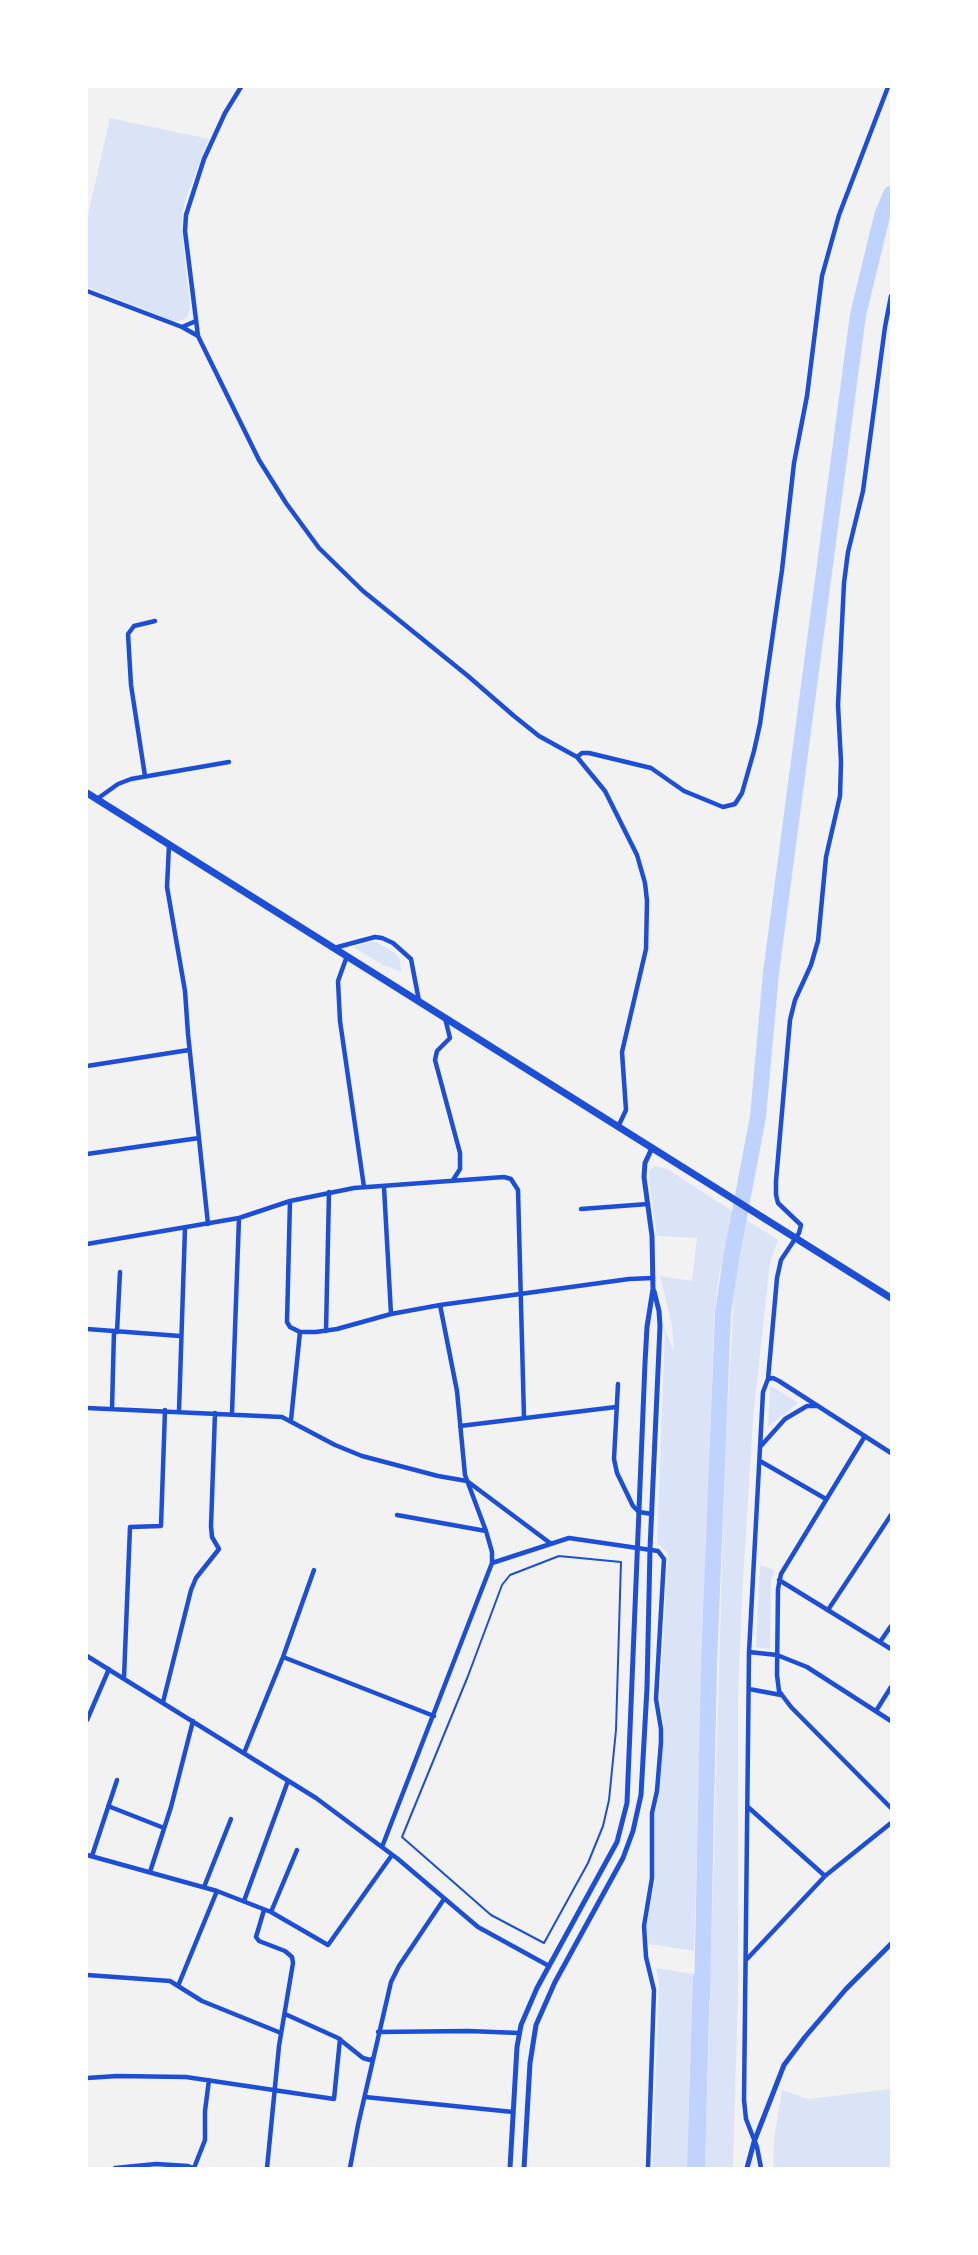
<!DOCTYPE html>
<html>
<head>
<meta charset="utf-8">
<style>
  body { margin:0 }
  #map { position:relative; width:978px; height:2255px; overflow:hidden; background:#f2f2f2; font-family:Commissioner,sans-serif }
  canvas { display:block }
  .frame { position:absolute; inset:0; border:88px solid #fff; pointer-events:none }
</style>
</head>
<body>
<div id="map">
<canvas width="978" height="2255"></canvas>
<div class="frame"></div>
</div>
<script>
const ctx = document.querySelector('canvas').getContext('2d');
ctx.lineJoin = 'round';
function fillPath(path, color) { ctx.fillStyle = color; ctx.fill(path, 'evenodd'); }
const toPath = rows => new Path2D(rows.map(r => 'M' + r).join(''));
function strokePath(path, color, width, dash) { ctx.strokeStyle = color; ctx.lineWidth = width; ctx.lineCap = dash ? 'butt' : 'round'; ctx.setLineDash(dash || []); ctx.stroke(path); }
fillPath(toPath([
  [110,118,209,139,188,193,182,212,182,233,190,308,187,318,180,321,173,321,87,287,87,219],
  [370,942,376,942,395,953,399,958,402,972,383,965,353,947],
  [654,1166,667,1169,734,1212,718,1280,714,1321,694,1951,649,1944,646,1928,655,1882,655,1813,660,1791,664,1728,660,1696,668,1556,667,1552,657,1543,665,1329,674,1352,672,1325,660,1276,692,1281,697,1238,657,1236,649,1180,649,1172],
  [746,1220,778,1240,770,1262,753,1419,742,1597,738,1700,738,1993,733,2168,705,2168,725,1455,736,1263],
  [771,1386,798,1403,768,1427,770,1387],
  [760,1565,775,1570,771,1580,770,1649,756,1647],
  [656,1968,693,1974,687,2168,652,2168,659,1985],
  [891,2089,891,2168,773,2168,774,2139,782,2090,808,2099]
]), '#dbe4f7');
fillPath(toPath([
  [693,1974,710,1975,705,2168,687,2168]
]), '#bfd3fe');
strokePath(toPath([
  [702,1997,709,1666,723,1313,731,1259,758,1117,771,973,858,315,882,216,891,194]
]), '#bfd3fe', 16);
strokePath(toPath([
  [559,1556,621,1562,616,1730,609,1800,603,1826,588,1863,544,1943,491,1915,402,1837,468,1676,502,1585,510,1575,559,1556]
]), '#1d4ed8', 2);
strokePath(toPath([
  [241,87,225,113,204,159,186,215,185,231,198,336,259,460,286,503,319,548,363,591,468,676,514,716,539,736,577,757,605,791,637,855,645,883,647,901,646,949,622,1052,626,1110,618,1127],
  [87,291,182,327,196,321],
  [182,327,198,336],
  [577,757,582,753,589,753,651,768,684,791,723,807,735,804,742,793,754,751,760,724,782,570,794,463,807,396,822,276,839,215,888,87],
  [145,776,131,685,128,634,134,626,155,621],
  [97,799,118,784,131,779,229,762],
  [169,845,167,887,185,991,188,1034,208,1224],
  [334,948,375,937,382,938,393,943,411,959,419,1001],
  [347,956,338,981,340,1021,364,1187],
  [445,1018,450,1038,437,1051,435,1060,460,1153,460,1169,453,1180],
  [87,1066,189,1050],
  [87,1154,199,1138],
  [384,1187,391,1314],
  [290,1201,287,1322,290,1327,300,1332,316,1332,337,1329,391,1314,440,1305,629,1279,653,1278],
  [581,1209,648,1204],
  [87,1244,239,1218,290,1201,354,1188,504,1177,511,1179,518,1190,524,1418],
  [87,1329,180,1336],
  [326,1331,329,1192],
  [117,1332,120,1272],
  [768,1379,773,1378,779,1381,891,1453],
  [618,1384,614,1459,617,1473,633,1506,639,1512,652,1514],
  [87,1408,282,1417,335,1445,362,1456,438,1476,467,1481,550,1543],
  [112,1409,114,1331],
  [179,1411,185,1228],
  [232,1413,239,1218],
  [291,1420,300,1332],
  [460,1426,616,1407],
  [865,1436,781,1574,778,1589,777,1675,779,1691,791,1707,891,1808],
  [760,1447,785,1419,807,1406,816,1406],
  [760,1461,826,1499],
  [397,1515,486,1531],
  [492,1563,569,1538,658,1551,664,1559,656,1699,661,1729,661,1742,657,1791,652,1813,652,1878,644,1926,646,1957,654,1990,648,2168],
  [779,1580,891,1649],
  [828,1610,891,1515],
  [880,1642,891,1626],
  [749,1652,777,1655,807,1667,891,1721],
  [87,1656,316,1798,398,1859,478,1927,549,1966],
  [283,1657,434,1716],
  [124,1678,130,1527,161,1526,165,1410],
  [749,1689,781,1695],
  [163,1702,191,1590,196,1578,219,1549,212,1537,211,1526,215,1413],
  [876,1711,891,1687],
  [87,1720,109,1669],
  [244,1753,283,1657,314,1570],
  [108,1806,164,1828],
  [748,1807,825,1876],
  [382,1847,492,1563,492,1552,486,1531,465,1475,457,1391,440,1305],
  [87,1855,217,1891,271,1912,328,1945,392,1855],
  [92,1856,117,1780],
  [150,1872,171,1807,193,1721],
  [204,1887,231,1819],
  [244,1901,288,1781],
  [264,1910,256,1937,259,1941,285,1951,292,1957,293,1963,279,2046,267,2168],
  [271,1912,297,1850],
  [747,1959,825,1876,891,1823],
  [87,1975,170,1981,202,2001,281,2033],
  [178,1986,217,1891],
  [285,2014,338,2038,363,2058,370,2060,373,2058],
  [378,2032,468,2031,519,2033],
  [87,2078,117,2076,186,2077,334,2099,340,2039],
  [365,2097,513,2112],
  [115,2168,156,2164,188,2166,193,2168],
  [194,2168,205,2140,205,2111,209,2080],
  [350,2168,358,2125,391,1982,399,1966,444,1899],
  [761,2168,757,2147,746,2119,744,2100,749,1652,763,1392,768,1379,777,1278,781,1260,799,1233,801,1225,778,1203,776,1195,776,1181,790,1020,795,1000,811,965,818,941,826,857,840,796,841,762,838,705,844,583,848,552,863,491,885,327,891,296]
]), '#1d4ed8', 4.5);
strokePath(toPath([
  [510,2168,517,2047,521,2025,537,1988,617,1842,627,1803,645,1363,647,1327,653,1289,652,1236,644,1177,645,1163,652,1148],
  [524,2168,530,2063,536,2025,555,1982,623,1858,633,1831,641,1795,647,1688,650,1549,660,1326,659,1311,654,1291],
  [747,2168,754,2142,784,2065,805,2037,846,1989,891,1944]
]), '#1d4ed8', 5);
strokePath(toPath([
  [87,793,891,1298]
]), '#1d4ed8', 7);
</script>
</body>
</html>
